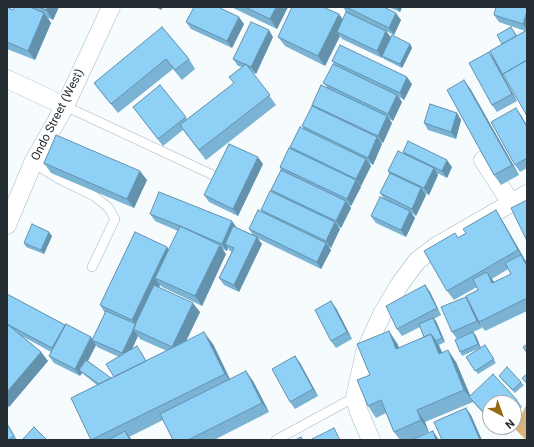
<!DOCTYPE html>
<html>
<head>
<meta charset="utf-8">
<style>
  body { margin:0 }
  #map { position:relative; width:534px; height:447px; overflow:hidden; background:#f6fbfd; font-family:Roboto,sans-serif }
  canvas { display:block }
  .frame { position:absolute; inset:0; border:8px solid #252e33; pointer-events:none }
  .north { position:absolute; left:482px; top:395px; width:40px; height:40px; box-sizing:border-box; background:#fff; border:1px solid #a8abad; border-radius:50%; rotate:139deg; font-size:11px; font-weight:700; line-height:16px; text-align:center; color:#252e33 }
  .north::after { content:''; display:block; margin:auto; width:14px; height:18px; background:#956a15; clip-path:polygon(50% 0,100% 100%,50% 72%,0 100%) }
</style>
</head>
<body>
<div id="map">
<canvas width="534" height="447"></canvas>
<div class="frame"></div>
<div class="north">N</div>
</div>
<script>
const ctx = document.querySelector('canvas').getContext('2d');
ctx.lineJoin = 'round';
function fillPath(path, color) { ctx.fillStyle = color; ctx.fill(path, 'evenodd'); }
const toPath = rows => new Path2D(rows.map(r => 'M' + r).join(''));
function strokePath(path, color, width, dash) { ctx.strokeStyle = color; ctx.lineWidth = width; ctx.lineCap = dash ? 'butt' : 'round'; ctx.setLineDash(dash || []); ctx.stroke(path); }
function write(font, color, halo, rows, align = 'center') {
  ctx.font = font + ' Roboto,sans-serif'; ctx.lineWidth = 3.5; ctx.setLineDash([]); ctx.textBaseline = 'middle'; ctx.strokeStyle = halo; ctx.fillStyle = color; for (const [text, x, y, turn = 0] of rows) {
    ctx.save(); ctx.translate(x, y); ctx.rotate((+turn || 0) * Math.PI / 180); ctx.textAlign = isNaN(turn) ? turn : align; if (halo) ctx.strokeText(text, 0, 0); ctx.fillText(text, 0, 0); ctx.restore();
  }
}
fillPath(toPath([
  [527,403,527,440,526,440,515,429]
]), '#d7b37a');
const lane = toPath([
  [65,106,215,176],
  [33,163,59,179,94,196,108,207,115,219,92,267],
  [276,440,355,397]
]);
const street = toPath([
  [7,79,65,106],
  [511,203,527,194],
  [7,225,33,163,65,106,111,7],
  [371,440,359,412,355,397,365,352,382,314,400,284,417,261,435,247,511,203,483,160]
]);
strokePath(lane, '#a3b8c5', 10);
strokePath(street, '#a3b8c5', 19);
strokePath(lane, '#fff', 9);
strokePath(street, '#fff', 18);
fillPath(toPath([
  [7,7,13,10,14,7,59,7,53,20,48,18,51,23,35,60,7,49],
  [155,7,163,7,161,10],
  [231,7,288,7,277,29],
  [343,7,384,7,401,20,394,35,386,31,391,37,410,44,412,48,402,68,384,59,382,57,382,58,342,39,340,36,325,66,285,46,278,37,339,14,343,20,346,12],
  [388,7,402,7,400,12],
  [527,7,527,116,502,44,514,31,517,36,525,31,499,22,494,15],
  [186,22,244,24,232,48,191,29],
  [162,27,189,59,195,69,182,80,173,69,118,113,101,92,94,83],
  [273,37,256,74,252,72,276,105,206,160,183,130,163,146,133,107,160,85,187,119,234,83,229,77,242,67,238,66,233,59],
  [489,52,494,59,517,101,497,112,492,105],
  [332,61,412,84,404,100,399,97,402,102,393,121,389,119,392,123,383,143,381,142,382,144,373,165,369,163,371,166,361,186,359,185,361,187,351,206,349,205,351,208,341,228,338,226,340,229,331,248,329,247,331,250,321,269,257,238,262,244,239,292,224,285,219,278,232,252,230,251,228,248,227,251,222,249,226,254,202,306,162,287,160,285,159,287,200,312,186,341,213,344,230,379,253,381,269,412,214,440,173,440,163,420,129,437,132,440,92,440,71,398,97,385,82,373,80,376,54,363,49,356,51,352,22,336,41,352,48,361,9,407,7,406,7,294,65,325,93,339,105,313,100,305,169,249,178,231,155,221,150,214,236,228,253,235,249,229,264,213,261,210,273,193,271,190,281,170,280,167,292,150,290,147,304,129,302,126,313,107,312,105,327,87,323,83,335,65],
  [138,336,140,339,167,351,146,361,142,353,132,349],
  [96,345,97,347,119,357,114,377,111,378,88,361],
  [464,80,471,90,519,175,501,185,494,175],
  [457,113,461,120,456,139,428,130,424,123],
  [521,115,527,126,527,168,520,172,515,165],
  [403,152,452,167,447,178,437,173,438,175,429,195,424,193,426,195,416,216,412,213,415,218,406,237,376,223,371,216,384,199,380,193,390,174,388,171,404,154],
  [44,163,147,180,134,208,51,173],
  [263,164,238,216,209,202,204,195],
  [496,210,502,220,527,263,527,311,485,331,479,323,482,328,457,339,452,332,466,297,478,290,477,287,454,300,447,291,459,237,466,233],
  [508,269,511,274,494,282,492,279],
  [52,236,44,254,26,247,24,243],
  [425,285,430,292,441,315,434,319,436,321,445,342,439,345,442,352,456,362,470,395,517,400,522,407,514,415,514,403,490,403,490,421,473,402,425,422,429,432,411,440,400,440,394,432,386,413,376,418,368,406,370,375,397,343,399,348,424,337,420,327,402,336,397,329],
  [336,308,352,339,336,348,331,341],
  [473,332,476,336,481,348,485,345,496,363,478,374,466,357,480,348,462,356,460,352],
  [295,356,300,363,318,396,295,409,290,402],
  [499,376,521,382,524,385,515,393,501,379],
  [7,423,17,440,7,440],
  [496,427,501,427,498,429]
]), '#7bb3d4');
fillPath(toPath([
  [48,7,59,7,53,20,46,10],
  [159,7,163,7,161,10],
  [276,7,288,7,277,29,270,19],
  [396,7,402,7,400,12],
  [527,11,527,31,523,24],
  [44,13,51,23,35,60,28,51],
  [396,13,401,20,394,35,389,28],
  [339,14,346,24,337,32,340,36,325,66,318,56],
  [239,17,244,24,232,48,227,41],
  [269,30,273,37,256,74,251,67],
  [386,31,391,38,382,56,382,58,377,51],
  [410,44,412,48,402,68,400,64],
  [489,52,494,59,517,101,512,94],
  [407,77,412,84,404,100,400,93],
  [464,80,471,90,519,175,512,165],
  [397,95,402,102,393,121,388,114],
  [516,108,521,115,527,126,527,127],
  [457,113,461,120,456,139,451,132],
  [387,116,392,123,383,143,378,136],
  [377,137,382,144,373,165,368,158],
  [258,157,263,164,238,216,233,209],
  [366,159,371,166,361,186,356,179],
  [447,160,452,167,447,178,442,171],
  [434,168,438,175,429,195,424,188],
  [140,171,147,180,134,208,127,199],
  [356,180,361,187,351,206,347,199],
  [421,188,426,195,416,216,412,209],
  [346,201,351,208,341,228,336,221],
  [496,210,502,220,525,260,518,250],
  [410,211,415,218,406,237,401,230],
  [232,221,237,228,225,244,228,248,227,251,222,244],
  [335,222,340,229,331,248,326,241],
  [49,232,52,236,44,254,41,250],
  [257,237,262,244,239,292,234,285],
  [326,243,331,250,321,269,317,262],
  [220,245,226,254,202,306,195,296],
  [167,247,174,256,155,278,160,285,139,329,132,320],
  [521,255,527,263,527,266],
  [487,272,494,282,499,293,492,283],
  [425,285,430,292,441,315,437,308],
  [466,297,471,304,482,328,477,321],
  [331,301,336,308,352,339,347,332],
  [193,303,200,312,179,356,172,347],
  [433,318,436,321,445,342,442,338],
  [65,325,69,332,57,355,52,348],
  [133,329,138,336,127,360,122,353],
  [389,331,397,343,405,361,396,349],
  [204,332,213,344,233,386,225,374],
  [473,332,476,336,481,348,478,344],
  [431,334,439,346,448,366,439,354],
  [91,337,94,341,92,340,96,345,82,372,79,370,82,373,80,376,75,369],
  [448,350,456,362,472,400,464,390],
  [41,352,48,361,9,407,7,404,7,392],
  [295,356,300,363,318,396,313,389],
  [246,371,253,381,269,412,262,403],
  [466,408,471,415,482,440,480,440],
  [417,410,425,422,429,432,421,420],
  [125,431,132,440,130,440],
  [433,431,439,440,436,440]
]), '#6492ad');
const building = toPath([
  [7,7,13,10,14,7,30,7,44,13,28,51,7,42,7,7],
  [39,7,48,7,46,10,39,7],
  [194,7,218,7,239,17,227,41,186,22,194,7],
  [245,7,276,7,270,19,245,7],
  [292,7,323,7,339,14,318,56,278,37,292,7],
  [346,7,384,7,396,13,389,28,346,7],
  [496,7,527,7,527,11,523,24,494,15,496,7],
  [346,12,386,31,377,51,337,32,346,12],
  [251,22,269,30,251,67,233,59,251,22],
  [162,27,189,59,175,70,166,59,111,104,94,83,162,27],
  [511,27,516,36,502,44,497,35,511,27],
  [527,30,527,60,503,74,503,75,490,51,527,30],
  [392,35,410,44,400,64,382,56,392,35],
  [340,45,407,77,400,93,332,61,340,45],
  [489,52,512,94,492,105,469,63,489,52],
  [527,60,527,116,503,74,527,60],
  [246,64,270,95,199,150,180,125,234,83,229,77,246,64],
  [333,64,397,95,388,114,323,83,333,64],
  [464,80,512,165,494,175,447,90,464,80],
  [160,85,186,117,158,139,133,107,160,85],
  [321,85,387,116,378,136,312,105,321,85],
  [430,104,457,113,451,132,424,123,430,104],
  [312,106,377,137,368,158,302,126,312,106],
  [516,108,527,127,527,158,515,165,491,122,516,108],
  [300,127,366,159,356,179,290,147,300,127],
  [56,135,140,171,127,199,44,163,56,135],
  [408,141,447,160,442,171,403,152,408,141],
  [229,144,258,157,233,209,204,195,229,144],
  [289,148,356,180,347,199,280,167,289,148],
  [398,151,434,168,424,188,388,171,398,151],
  [281,170,346,201,336,221,271,190,281,170],
  [390,173,421,188,412,209,380,193,390,173],
  [270,191,335,222,326,241,261,210,270,191],
  [159,192,232,221,222,244,180,226,150,214,159,192],
  [380,197,410,211,401,230,371,216,380,197],
  [527,200,527,241,511,208,527,200],
  [258,210,326,243,317,262,249,229,258,210],
  [496,210,518,250,447,291,424,251,455,233,458,238,466,233,463,229,496,210],
  [32,224,49,232,41,250,24,243,32,224],
  [180,226,220,245,195,296,155,278,180,226],
  [233,226,257,237,234,285,219,278,234,248,225,244,233,226],
  [135,232,167,247,132,320,100,305,135,232],
  [521,255,527,266,527,298,479,322,466,296,478,290,473,279,487,272,492,283,511,274,505,263,521,255],
  [154,285,193,303,172,347,133,329,154,285],
  [425,285,437,308,397,329,386,306,425,285],
  [7,294,65,325,52,348,7,324,7,294],
  [466,297,477,321,452,332,441,307,466,297],
  [331,301,347,332,331,341,315,310,331,301],
  [106,311,136,324,122,353,92,340,106,311],
  [433,318,442,338,436,341,431,334,424,337,419,324,433,318],
  [7,324,41,352,7,392,7,324],
  [66,324,91,337,75,369,49,356,66,324],
  [389,331,396,349,431,334,439,354,448,350,464,390,417,410,421,420,394,432,381,400,368,406,357,380,370,375,357,344,389,331],
  [204,332,225,374,91,440,71,398,204,332],
  [473,332,478,344,460,352,455,340,473,332],
  [527,344,527,353,523,347,527,344],
  [485,345,494,359,475,371,466,357,485,345],
  [137,346,146,361,114,377,106,364,137,346],
  [295,356,313,389,290,402,272,369,295,356],
  [86,360,111,378,99,384,79,370,86,360],
  [507,367,521,382,513,390,499,376,507,367],
  [246,371,262,403,188,440,173,440,160,414,246,371],
  [493,374,517,400,514,403,490,403,490,419,469,397,493,374],
  [527,374,527,384,522,378,527,374],
  [466,408,480,440,442,440,434,422,466,408],
  [7,424,14,436,8,440,7,440,7,424],
  [34,427,47,440,22,440,34,427],
  [334,428,340,440,310,440,334,428],
  [125,431,130,440,108,440,125,431],
  [433,431,436,440,411,440,433,431],
  [301,437,303,440,295,440,301,437]
]);
fillPath(building, '#8fd0f7');
strokePath(building, '#6492ad', 1);
write('12px', '#252e33', '#fff', [
  ["Ondo Street (West)",58,115,-63]
]);
</script>
</body>
</html>
